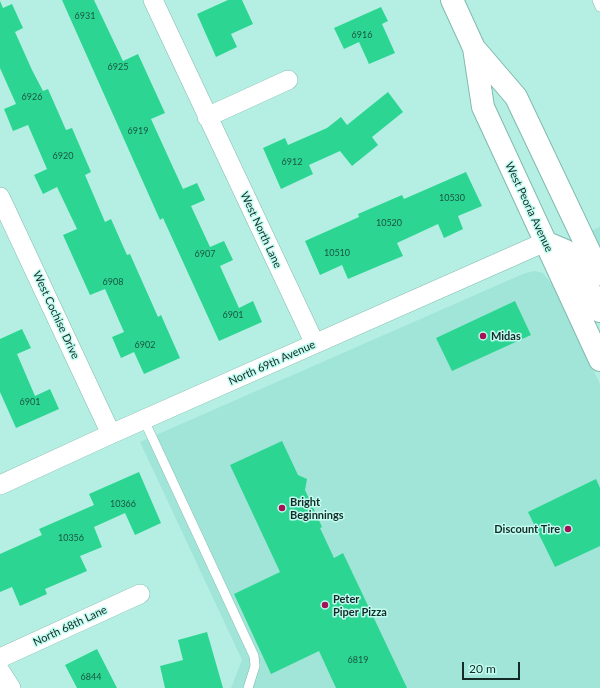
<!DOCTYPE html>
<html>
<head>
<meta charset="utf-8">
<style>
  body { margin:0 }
  #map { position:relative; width:600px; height:688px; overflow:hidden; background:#b5efe3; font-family:Lato,sans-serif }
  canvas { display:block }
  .scale { position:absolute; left:462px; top:662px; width:58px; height:18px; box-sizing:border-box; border:2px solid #132a26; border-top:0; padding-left:5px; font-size:12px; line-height:14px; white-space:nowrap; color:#132a26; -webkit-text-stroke:3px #c1fcf0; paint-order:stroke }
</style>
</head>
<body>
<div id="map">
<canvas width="600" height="688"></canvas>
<div class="scale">20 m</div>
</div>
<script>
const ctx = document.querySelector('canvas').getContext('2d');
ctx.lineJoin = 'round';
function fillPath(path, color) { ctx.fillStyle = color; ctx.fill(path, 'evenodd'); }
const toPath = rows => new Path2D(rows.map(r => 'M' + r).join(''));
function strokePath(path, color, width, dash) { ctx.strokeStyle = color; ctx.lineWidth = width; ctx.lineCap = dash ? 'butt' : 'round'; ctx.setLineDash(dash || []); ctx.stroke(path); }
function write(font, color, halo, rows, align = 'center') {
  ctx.font = font + ' Lato,sans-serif'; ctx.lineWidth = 3; ctx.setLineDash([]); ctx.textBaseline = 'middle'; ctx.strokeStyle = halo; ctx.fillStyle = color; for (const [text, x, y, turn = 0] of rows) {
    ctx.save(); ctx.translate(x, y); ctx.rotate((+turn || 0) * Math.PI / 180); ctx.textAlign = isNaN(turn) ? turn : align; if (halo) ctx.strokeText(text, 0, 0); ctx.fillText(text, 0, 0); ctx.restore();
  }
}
fillPath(toPath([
  [600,227,600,249,591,231],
  [534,271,543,273,555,288,600,384,600,688,231,688,242,660,140,442,523,274]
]), '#a0e5d7');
fillPath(toPath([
  [62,0,94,0,123,61,138,54,165,113,151,119,171,163,183,189,197,183,205,200,191,206,210,247,224,241,233,260,220,266,239,308,253,301,262,322,219,341,163,218,160,220],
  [228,0,242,0,253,24,231,34,237,47,216,57,197,14],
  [0,1,3,8,12,4,23,28,15,32,32,70,43,91,48,89,66,130,72,128,91,172,85,175,105,222,111,219,127,255,130,254,158,317,161,315,180,358,144,374,134,352,121,358,112,337,124,332,105,289,90,295,63,235,77,229,57,187,43,194,34,175,47,169,28,125,13,131,4,109,16,104,0,68],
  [381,7,388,21,382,24,395,53,369,64,359,42,344,49,334,28],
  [388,92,403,112,372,137,378,145,352,166,340,151,309,165,313,174,281,189,263,148,285,138,288,145,327,128,341,117,347,125],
  [466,172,482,206,458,216,463,229,444,238,438,224,397,243,403,256,381,265,348,279,342,265,320,275,305,241,359,217,358,214,402,195,404,199],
  [515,301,531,335,452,371,436,338],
  [22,329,31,348,17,354,35,396,50,389,59,409,16,428,0,392,0,339],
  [282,441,298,475,307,479,305,490,322,527,320,528,334,558,343,553,407,688,336,688,319,651,271,674,234,594,280,572,230,465],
  [139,472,161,523,135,535,125,513,94,527,102,547,80,556,87,571,45,589,47,594,20,606,12,587,0,592,0,554,42,535,39,529,94,505,89,494],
  [596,479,600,488,600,546,555,567,528,512],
  [207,632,223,688,165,688,160,666,183,660,178,640],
  [97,649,117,688,77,688,65,665]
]), '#2cd692');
const service = toPath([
  [597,0,600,7],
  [144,420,254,656,255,666,248,688]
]);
const minor = toPath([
  [153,0,315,344],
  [207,117,288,80],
  [0,197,111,434],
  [0,485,111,434,545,242],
  [0,658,140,594],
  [0,671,11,688]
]);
const secondary = toPath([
  [452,0,474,48,516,97,600,274],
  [474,48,483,107,600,360],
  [545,242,566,251,575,262,600,311]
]);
strokePath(service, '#80b9ad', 10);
strokePath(minor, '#80b9ad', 20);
strokePath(secondary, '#80b9ad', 24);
strokePath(service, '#fff', 9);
strokePath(minor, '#fff', 19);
strokePath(secondary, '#fff', 22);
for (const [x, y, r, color] of [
  [483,336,4,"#a31255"],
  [282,508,4,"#a31255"],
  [568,529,4,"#a31255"],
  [325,605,4,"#a31255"]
]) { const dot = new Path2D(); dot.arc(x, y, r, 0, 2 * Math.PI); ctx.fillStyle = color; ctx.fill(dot); strokePath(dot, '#c1fcf0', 1.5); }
write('9px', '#195541', null, [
  ["6931",85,16],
  ["6916",362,35],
  ["6925",118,67],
  ["6926",32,97],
  ["6919",138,131],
  ["6920",63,156],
  ["6912",292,162],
  ["10530",452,198],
  ["10520",389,223],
  ["10510",337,253],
  ["6907",205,254],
  ["6908",113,282],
  ["6901",233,315],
  ["6902",145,345],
  ["6901",30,402],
  ["10366",123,504],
  ["10356",71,538],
  ["6819",358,660],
  ["6844",91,677]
]);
write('11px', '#132a26', '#c1fcf0', [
  ["West Peoria Avenue",529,207,65],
  ["West North Lane",261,230,65],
  ["West Cochise Drive",56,315,65],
  ["North 69th Avenue",272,363,-24],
  ["North 68th Lane",70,626,-25]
]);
write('bold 11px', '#132a26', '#c1fcf0', [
  ["Midas",491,336],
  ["Bright",290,502],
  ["Beginnings",290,515],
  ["Discount Tire",560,529,"right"],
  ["Peter",333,599],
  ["Piper Pizza",333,612]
], 'left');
</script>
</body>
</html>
